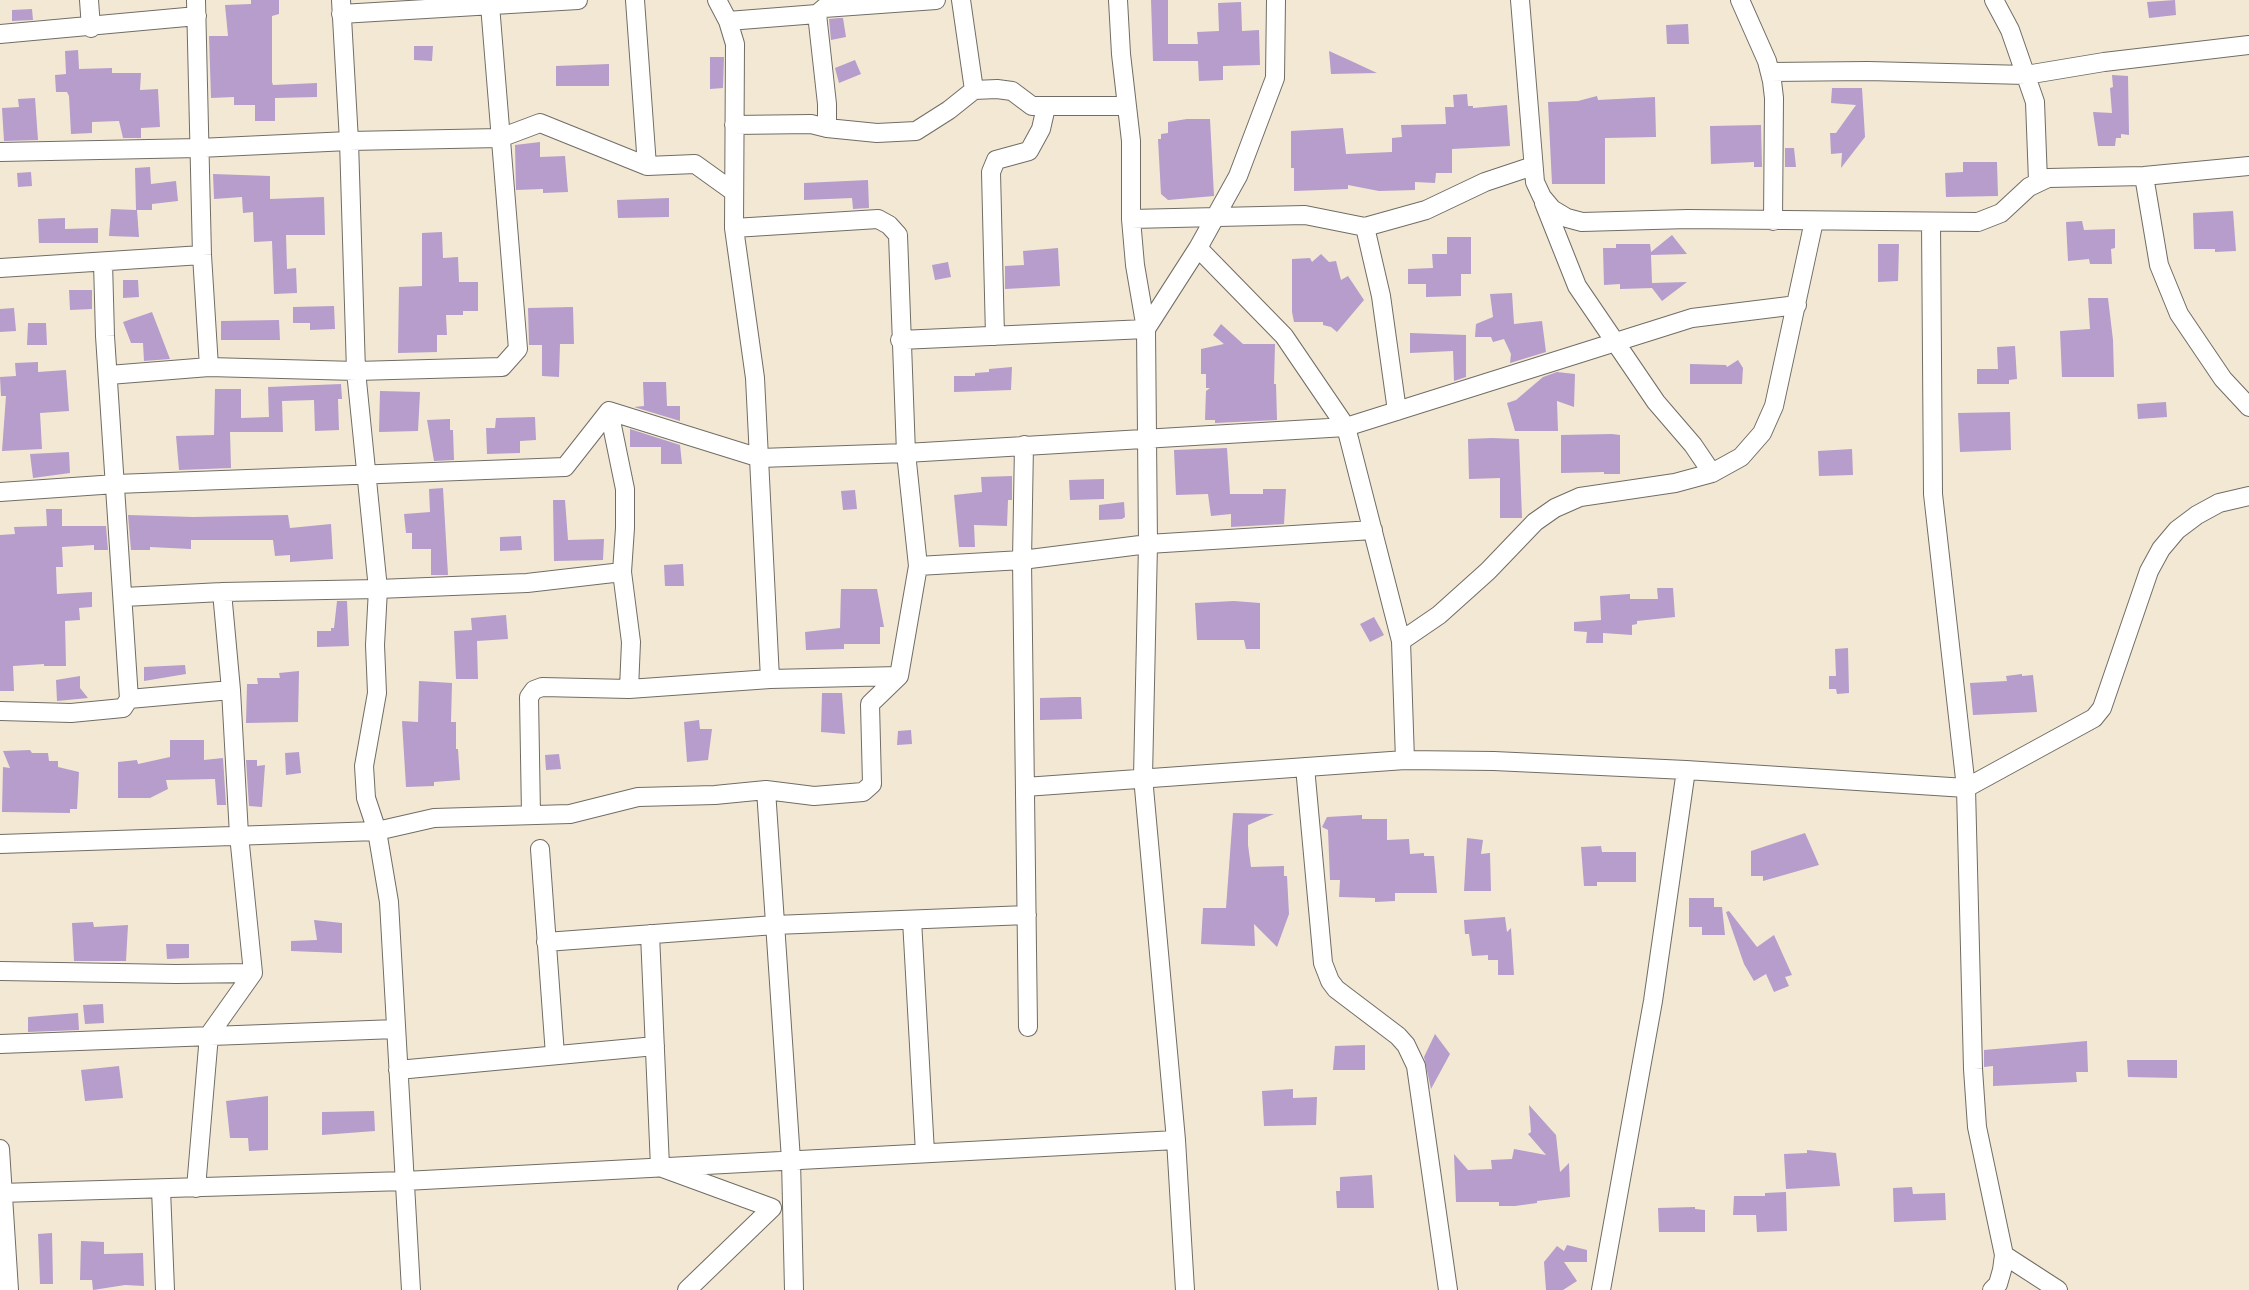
<!DOCTYPE html>
<html>
<head>
<meta charset="utf-8">
<style>
  body { margin:0 }
  canvas { display:block; background:#f2e8d4 }
</style>
</head>
<body>
<canvas width="2249" height="1290"></canvas>
<script>
const ctx = document.querySelector('canvas').getContext('2d');
ctx.lineJoin = 'round';
function fillPath(path, color) { ctx.fillStyle = color; ctx.fill(path, 'evenodd'); }
const toPath = rows => new Path2D(rows.map(r => 'M' + r).join(''));
function strokePath(path, color, width, dash) { ctx.strokeStyle = color; ctx.lineWidth = width; ctx.lineCap = dash ? 'butt' : 'round'; ctx.setLineDash(dash || []); ctx.stroke(path); }
fillPath(toPath([
  [251,0,279,0,279,14,272,16,272,82,273,85,317,83,317,97,275,98,275,121,255,121,255,105,234,105,234,97,211,98,209,36,228,36,225,5,251,4],
  [1151,0,1168,0,1168,44,1198,44,1197,32,1219,31,1218,3,1241,2,1242,31,1259,30,1260,65,1223,66,1223,80,1199,81,1198,61,1153,61],
  [2175,0,2176,15,2149,18,2147,2],
  [32,9,33,20,12,21,12,10],
  [839,18,843,18,846,37,831,40,829,19],
  [1688,24,1689,44,1667,44,1666,25],
  [414,46,433,46,432,61,414,60],
  [78,50,79,69,112,68,112,73,141,73,140,90,158,89,160,127,141,128,141,138,123,138,119,121,92,122,92,133,71,134,69,96,67,92,56,92,55,75,66,74,65,51],
  [1329,51,1349,60,1377,73,1331,74],
  [710,57,724,57,723,88,710,89],
  [855,60,861,74,839,83,835,68],
  [609,64,609,86,556,86,556,66],
  [2112,75,2128,76,2129,135,2121,134,2121,138,2116,138,2115,146,2098,146,2093,112,2112,113,2110,88,2113,87],
  [1832,88,1862,88,1865,137,1841,168,1842,153,1831,154,1830,133,1836,133,1856,105,1831,103],
  [1467,94,1468,106,1473,106,1473,108,1507,105,1510,146,1452,149,1452,173,1436,173,1435,183,1415,182,1415,190,1379,191,1348,185,1348,189,1294,191,1294,168,1291,168,1291,131,1343,128,1346,154,1392,152,1392,138,1402,137,1401,125,1446,124,1445,107,1454,107,1453,95],
  [1597,96,1598,100,1655,97,1656,137,1605,138,1605,184,1552,184,1548,102,1578,101],
  [35,98,38,140,4,141,2,108,19,107,18,99],
  [1187,119,1210,119,1214,196,1168,200,1161,194,1158,139,1161,139,1161,134,1168,133,1168,122],
  [1761,125,1762,167,1754,167,1754,162,1711,164,1710,126],
  [540,142,540,157,565,156,568,192,543,193,543,189,516,190,515,145],
  [1785,148,1794,148,1796,167,1785,167],
  [1963,162,1997,162,1998,196,1946,197,1945,173,1963,172],
  [150,167,151,184,176,181,178,201,152,204,152,210,137,210,139,237,109,236,111,209,136,210,135,168],
  [31,172,32,186,18,187,17,173],
  [213,174,270,176,270,199,324,197,325,235,286,235,287,269,296,268,297,293,274,294,272,241,254,242,253,212,243,213,242,197,214,199],
  [868,180,869,208,853,209,852,198,804,200,804,183],
  [669,198,669,217,618,218,617,200],
  [2233,211,2236,251,2215,252,2215,249,2194,249,2193,213],
  [65,218,65,229,98,228,98,243,39,243,38,219],
  [2082,221,2084,230,2115,229,2115,248,2111,249,2112,264,2090,264,2089,259,2068,261,2066,222],
  [442,232,443,258,458,257,459,282,478,282,478,311,463,311,463,315,446,315,447,335,437,335,437,352,398,353,399,287,422,286,422,233],
  [1672,235,1687,254,1651,255,1652,283,1687,282,1662,301,1652,288,1620,289,1620,284,1604,285,1603,248,1616,248,1616,244,1650,244,1651,252],
  [1447,237,1471,237,1471,274,1461,274,1461,296,1426,297,1426,284,1408,284,1408,269,1433,268,1432,254,1447,254],
  [1878,244,1899,244,1898,281,1878,282],
  [1058,248,1060,286,1005,289,1005,266,1024,265,1023,251],
  [1321,254,1329,262,1336,261,1341,280,1348,276,1364,300,1337,332,1331,327,1323,325,1323,322,1294,322,1292,312,1292,259,1310,258,1312,262],
  [948,262,951,277,935,280,932,265],
  [123,280,138,280,139,297,123,298],
  [69,290,92,290,92,309,70,310],
  [1512,293,1514,324,1542,321,1546,352,1510,363,1511,354,1504,339,1493,342,1491,337,1475,337,1476,324,1493,317,1490,294],
  [2088,298,2108,298,2113,340,2114,377,2062,377,2060,331,2090,329],
  [334,306,335,329,310,330,310,323,293,323,293,307],
  [573,307,574,344,560,344,559,377,542,376,542,345,529,345,528,308],
  [14,308,16,331,0,332,0,309],
  [152,312,170,359,144,361,143,343,131,343,123,322],
  [279,320,280,340,221,340,221,321],
  [28,323,46,323,47,345,27,345],
  [1221,324,1243,344,1275,344,1274,384,1276,384,1277,420,1215,423,1215,420,1205,420,1206,391,1210,388,1206,388,1206,374,1201,374,1201,349,1224,344,1213,335],
  [1410,333,1466,335,1466,377,1454,381,1453,351,1410,353],
  [2015,346,2017,379,2009,380,2009,384,1977,384,1977,369,1998,369,1997,347],
  [1738,360,1743,368,1742,384,1690,384,1690,364,1726,365,1727,367],
  [38,362,38,372,66,370,69,411,40,413,42,449,2,451,6,396,1,396,0,377,16,376,15,363],
  [1012,367,1011,390,954,392,954,376,975,376,975,373,989,372,989,369],
  [1557,372,1575,374,1574,407,1557,401,1558,431,1515,431,1507,403,1516,400,1543,377],
  [643,382,666,382,667,406,680,406,680,421,634,407,644,406],
  [341,384,342,399,338,399,339,430,315,431,314,400,282,401,283,432,230,432,231,468,179,470,176,436,214,435,215,389,241,389,241,418,269,417,268,387],
  [380,391,420,392,418,431,379,432],
  [2166,402,2167,417,2138,419,2137,404],
  [2010,412,2011,450,1960,452,1958,413],
  [535,417,536,440,520,441,520,453,487,454,486,428,495,428,496,418],
  [450,419,450,430,453,430,454,460,434,461,427,420],
  [630,429,680,445,682,464,661,464,661,447,630,447],
  [1612,434,1620,435,1620,474,1604,474,1604,472,1561,473,1561,435],
  [1492,438,1519,439,1522,518,1500,518,1500,478,1469,479,1468,439],
  [1227,448,1230,494,1263,494,1263,489,1286,489,1284,524,1231,527,1231,514,1211,516,1208,494,1176,495,1174,450],
  [1852,449,1853,475,1819,476,1818,451],
  [69,452,70,473,33,478,30,454],
  [1012,476,1012,500,1008,500,1007,526,974,525,975,547,959,547,954,495,982,492,981,477],
  [1104,479,1104,499,1070,500,1069,480],
  [443,488,448,575,431,575,431,549,412,549,412,533,406,533,404,514,430,512,429,489],
  [855,490,857,509,843,510,841,491],
  [553,500,565,500,568,540,604,539,603,560,554,561],
  [1124,502,1125,517,1122,519,1099,520,1099,505],
  [46,509,62,509,62,526,106,526,108,550,94,550,94,545,62,547,63,567,56,567,57,594,92,592,92,607,79,608,80,620,65,621,66,666,44,666,44,664,13,666,14,691,0,691,0,535,15,534,14,527,47,526],
  [128,515,193,517,288,515,290,528,331,524,333,559,290,562,290,555,275,556,273,540,191,540,191,549,150,547,150,550,131,550],
  [521,536,522,550,500,551,500,537],
  [683,564,684,586,665,586,664,565],
  [1657,588,1673,588,1675,617,1637,621,1637,624,1632,625,1632,635,1603,633,1603,643,1586,643,1587,632,1574,631,1574,622,1601,620,1600,596,1630,594,1630,599,1658,599],
  [841,589,877,589,884,627,880,627,880,644,844,644,844,649,806,650,805,632,840,628],
  [337,601,347,601,349,646,317,647,317,631,331,631,331,628,334,628],
  [1234,601,1260,603,1260,649,1246,649,1244,640,1197,640,1195,603],
  [506,615,508,639,477,641,478,679,456,679,454,631,472,630,471,618],
  [1374,617,1384,635,1370,642,1360,624],
  [1848,648,1849,693,1837,694,1836,689,1829,689,1829,676,1836,676,1835,649],
  [185,665,186,674,144,681,144,667],
  [299,671,298,722,246,723,247,684,258,684,257,678,280,678,279,673],
  [2022,674,2022,676,2033,675,2037,712,1973,715,1970,683,2007,681,2006,676],
  [80,676,80,688,88,698,57,701,56,680],
  [419,681,452,683,451,722,456,722,456,749,458,749,460,780,434,782,434,786,406,787,402,721,418,722],
  [822,693,842,693,845,734,821,732],
  [1073,697,1081,697,1082,719,1040,720,1040,698],
  [699,720,700,729,712,729,708,760,687,762,684,722],
  [911,730,912,744,897,745,898,731],
  [170,740,204,740,204,760,223,758,226,805,217,805,215,779,166,780,168,789,150,798,118,798,118,762,137,760,138,764,170,757],
  [30,750,32,753,48,753,49,761,58,761,58,767,79,772,77,809,70,809,70,813,2,812,3,767,10,768,3,751],
  [299,752,301,773,286,775,285,753],
  [559,754,561,769,546,770,545,755],
  [246,760,257,760,257,766,265,765,262,807,249,806],
  [1233,813,1274,814,1248,825,1248,845,1251,867,1284,866,1284,876,1287,876,1289,914,1277,947,1254,924,1255,946,1201,944,1203,908,1226,908],
  [1362,815,1362,819,1387,819,1387,840,1409,839,1410,854,1424,853,1424,856,1434,856,1437,893,1395,893,1395,901,1375,902,1375,898,1339,897,1340,880,1330,880,1328,830,1322,827,1327,817],
  [1805,833,1819,865,1763,881,1763,876,1751,876,1751,851],
  [1467,838,1483,840,1481,854,1490,853,1491,891,1464,891],
  [1601,846,1602,852,1636,852,1636,882,1597,882,1597,886,1584,886,1581,847],
  [1689,898,1714,898,1714,907,1722,907,1725,935,1702,935,1702,927,1689,927],
  [1729,911,1757,947,1774,935,1792,975,1785,977,1789,986,1774,992,1766,974,1754,981,1744,964,1726,912],
  [1505,917,1507,932,1511,928,1514,975,1498,975,1498,960,1488,960,1488,955,1472,956,1469,934,1465,934,1464,920],
  [314,920,342,923,342,953,291,951,291,941,317,940],
  [93,922,94,927,128,925,126,961,74,961,72,923],
  [166,944,189,944,189,958,167,959],
  [103,1004,104,1023,85,1024,83,1005],
  [78,1013,79,1030,28,1032,28,1017],
  [1435,1034,1450,1054,1431,1089,1424,1057],
  [2087,1041,2088,1072,2076,1072,2077,1082,1993,1086,1993,1066,1984,1067,1984,1050],
  [1365,1045,1365,1070,1333,1070,1335,1046],
  [2127,1060,2177,1060,2177,1078,2128,1077],
  [119,1066,123,1098,85,1101,81,1070],
  [1293,1089,1293,1098,1317,1097,1316,1125,1264,1126,1262,1091],
  [268,1096,268,1150,249,1151,248,1138,230,1138,226,1101],
  [1529,1105,1556,1135,1560,1172,1569,1163,1570,1197,1537,1201,1537,1203,1515,1206,1499,1206,1499,1202,1456,1202,1454,1154,1468,1170,1492,1169,1491,1160,1512,1159,1514,1149,1546,1155,1528,1134,1531,1132],
  [374,1111,375,1131,322,1135,322,1112],
  [1807,1150,1836,1153,1840,1186,1786,1189,1784,1154,1807,1153],
  [1372,1175,1374,1208,1337,1208,1336,1191,1340,1191,1340,1177],
  [1912,1187,1913,1194,1945,1193,1946,1220,1894,1222,1893,1188],
  [1786,1192,1787,1231,1757,1232,1756,1215,1733,1215,1734,1196,1765,1196,1765,1193],
  [1695,1207,1695,1209,1705,1210,1705,1232,1659,1232,1658,1208],
  [52,1233,53,1284,40,1284,38,1234],
  [81,1241,104,1242,104,1254,143,1253,144,1286,125,1285,93,1290,92,1280,80,1280],
  [1567,1245,1587,1250,1587,1262,1564,1262,1577,1281,1563,1290,1546,1290,1544,1262,1557,1246,1564,1251]
]), '#b69dcb');
const street = toPath([
  [89,0,91,28],
  [196,0,202,255,209,367],
  [341,0,349,141,356,371,378,589,375,645,377,693,364,766,366,798,377,831,389,902,411,1290],
  [635,0,647,166],
  [717,0,728,21,735,44,734,228,755,378,770,679],
  [961,0,974,90],
  [1118,0,1121,54,1131,141,1131,219,1135,265,1146,329,1148,544,1143,777,1176,1140,1185,1290],
  [1276,0,1275,78,1238,176,1198,248,1284,336,1346,427,1401,641,1405,760],
  [1520,0,1535,182,1542,197,1552,209,1567,218,1582,222,1688,219,1978,222,2001,213,2029,187,2048,178,2144,176,2249,166],
  [1740,0,1767,61,1772,81,1774,98,1773,221],
  [1994,0,2010,30,2035,102,2038,181],
  [341,14,578,0],
  [817,14,827,104,827,128],
  [728,21,817,14,824,8,936,0],
  [0,34,197,16],
  [1770,72,1868,71,2026,75,2104,62,2249,45],
  [734,125,811,124,827,128,877,133,916,131,949,110,974,90,997,89,1012,91,1032,106,1126,106],
  [0,152,199,148,349,141,500,138,540,123,647,166,695,164,734,192],
  [2144,176,2159,265,2179,314,2223,379,2249,407],
  [1544,203,1577,286,1656,402,1693,445,1712,473],
  [1131,219,1305,215,1365,227,1426,210,1485,182,1533,166],
  [1931,222,1933,494,1966,788,1973,1069,1977,1127,2004,1255,2002,1270,1998,1284,1992,1290],
  [1365,227,1381,296,1397,411],
  [103,262,105,336,129,699],
  [0,268,202,255],
  [995,336,991,172,996,160,1029,151,1041,129,1046,107],
  [900,340,1146,329,1198,248],
  [109,375,209,367,356,371,502,367,518,349,490,5],
  [609,411,625,489,625,528,622,572,631,642,629,689],
  [1024,445,1022,560,1028,1027],
  [0,492,116,484,565,467,609,411,760,458,906,453,1346,427,1692,318,1797,305],
  [918,566,1022,560,1148,544,1373,530],
  [124,597,222,592,378,589,527,583,622,572],
  [1401,641,1439,615,1488,571,1535,522,1555,508,1580,497,1675,483,1712,473,1741,457,1762,433,1774,406,1814,221],
  [0,711,71,713,123,708,129,699,231,690],
  [1305,767,1323,963,1330,981,1336,989,1398,1036,1406,1045,1416,1066,1448,1290],
  [1025,787,1405,760,1494,761,1686,770],
  [766,790,791,1160,794,1290],
  [531,815,529,697,534,690,542,687,629,689,770,679,899,676],
  [0,844,377,831,434,818,570,814,638,797,715,795,766,790,814,796,863,792,872,784,870,704,899,676,918,566,906,453,898,235,889,225,878,219,734,228],
  [540,849,555,1055],
  [912,920,925,1153],
  [650,934,660,1167,772,1208,687,1290],
  [546,942,775,925,1027,915],
  [0,971,176,974,253,973],
  [0,1044,396,1029],
  [398,1070,655,1046],
  [0,1149,9,1290],
  [196,1188,209,1035,253,973,239,835,231,690,222,592],
  [161,1189,165,1290],
  [0,1193,405,1181,1176,1140],
  [2004,1255,2058,1290],
  [1601,1290,1653,1001,1686,770,1966,788,2094,718,2102,708,2149,571,2161,549,2177,530,2197,515,2219,503,2249,496]
]);
strokePath(street, '#716d66', 20);
strokePath(street, '#fff', 18);
</script>
</body>
</html>
